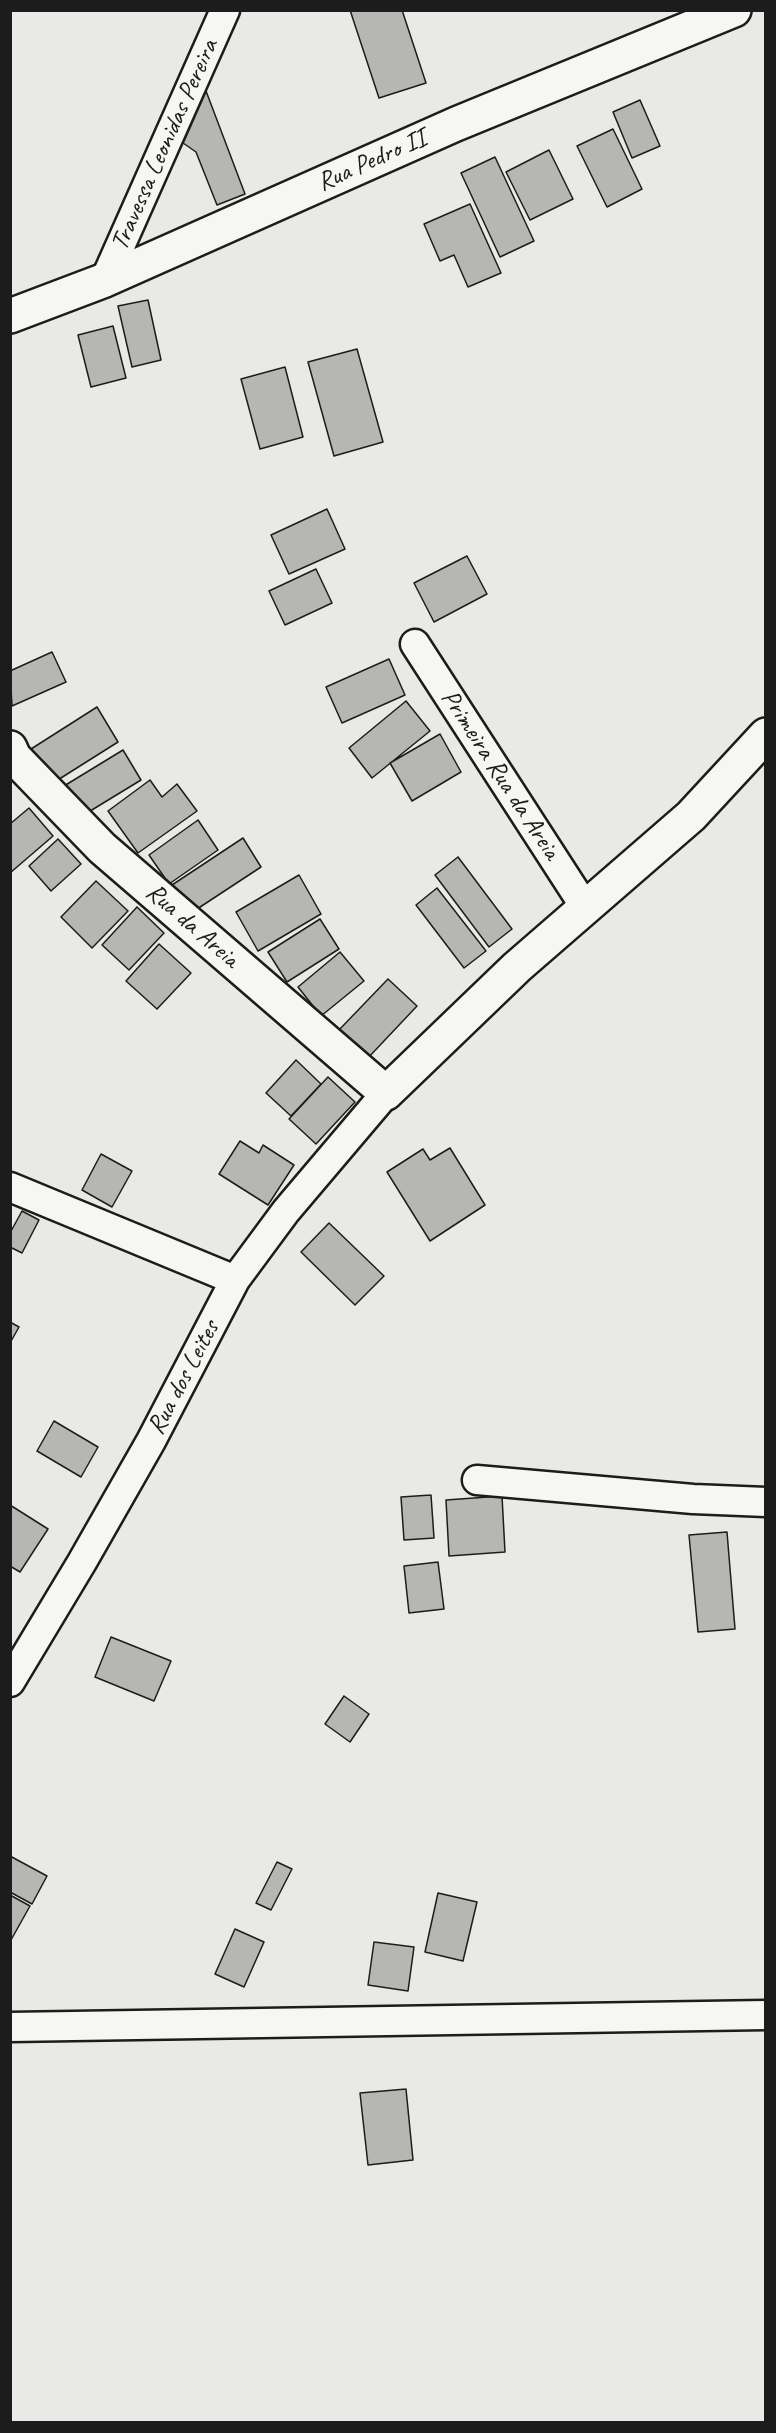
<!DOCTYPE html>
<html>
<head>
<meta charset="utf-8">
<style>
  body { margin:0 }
  #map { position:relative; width:776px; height:2433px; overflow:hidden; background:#e9e9e5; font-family:Caveat,sans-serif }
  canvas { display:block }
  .frame { position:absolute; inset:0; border:12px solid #1c1c1c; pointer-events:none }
</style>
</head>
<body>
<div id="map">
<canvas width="776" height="2433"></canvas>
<div class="frame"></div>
</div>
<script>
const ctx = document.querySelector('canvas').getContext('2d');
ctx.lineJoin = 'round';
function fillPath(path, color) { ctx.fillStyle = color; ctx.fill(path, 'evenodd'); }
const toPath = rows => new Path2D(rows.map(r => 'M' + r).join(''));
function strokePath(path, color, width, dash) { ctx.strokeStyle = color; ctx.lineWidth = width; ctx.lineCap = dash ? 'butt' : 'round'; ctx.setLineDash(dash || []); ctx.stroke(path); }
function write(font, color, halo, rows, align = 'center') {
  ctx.font = font + ' Caveat,sans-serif'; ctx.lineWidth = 4.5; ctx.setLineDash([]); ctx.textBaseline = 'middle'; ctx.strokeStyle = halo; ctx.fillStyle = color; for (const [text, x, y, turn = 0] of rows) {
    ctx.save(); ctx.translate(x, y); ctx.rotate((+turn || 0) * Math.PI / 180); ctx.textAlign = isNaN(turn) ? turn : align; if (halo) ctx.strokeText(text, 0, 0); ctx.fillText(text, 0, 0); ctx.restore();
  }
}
const building = toPath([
  [350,10,402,10,426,83,379,98,350,10],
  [206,91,245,194,217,205,196,152,183,143,206,91],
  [640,100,660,146,632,158,613,112,640,100],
  [613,129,642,189,607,207,577,146,613,129],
  [549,150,573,199,530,220,506,172,549,150],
  [495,157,534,241,500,257,461,173,495,157],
  [470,204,501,273,468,287,454,255,440,261,424,224,470,204],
  [148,300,161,360,132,367,118,306,148,300],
  [113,326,126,378,91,387,78,335,113,326],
  [357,349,383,442,334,456,308,362,357,349],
  [285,367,303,437,260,449,241,379,285,367],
  [327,509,345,549,289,574,271,535,327,509],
  [467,556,487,594,434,622,414,583,467,556],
  [316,569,332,603,285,625,269,591,316,569],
  [52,652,66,682,12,706,10,671,52,652],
  [389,659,405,695,342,723,326,687,389,659],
  [406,701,430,731,372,778,349,748,406,701],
  [97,707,118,742,53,783,31,749,97,707],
  [440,734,461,772,412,801,390,763,440,734],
  [123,750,141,780,82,816,64,786,123,750],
  [150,780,162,797,177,784,197,811,138,853,108,811,150,780],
  [29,808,53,836,10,873,10,824,29,808],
  [198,820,218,850,169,884,149,855,198,820],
  [243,838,261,867,191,913,172,885,243,838],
  [58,839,81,864,51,891,29,866,58,839],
  [458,857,512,929,489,947,435,875,458,857],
  [299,875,321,914,258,951,236,912,299,875],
  [96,881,128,911,92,948,61,917,96,881],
  [437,888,486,951,464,968,416,905,437,888],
  [137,907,164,933,129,970,102,945,137,907],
  [320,919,339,949,287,982,268,952,320,919],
  [159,944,191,973,157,1009,126,981,159,944],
  [340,952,364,981,321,1016,298,987,340,952],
  [388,979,417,1006,367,1059,338,1031,388,979],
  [296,1060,321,1084,291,1116,266,1093,296,1060],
  [328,1077,355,1102,316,1144,289,1119,328,1077],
  [240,1141,259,1153,263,1145,294,1165,268,1205,219,1174,240,1141],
  [450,1148,485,1205,430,1241,387,1172,423,1149,430,1160,450,1148],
  [101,1154,132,1171,112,1207,82,1190,101,1154],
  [22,1211,39,1220,22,1253,10,1247,10,1233,22,1211],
  [329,1223,384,1276,355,1305,301,1252,329,1223],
  [10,1322,19,1327,10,1343,10,1322],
  [54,1421,98,1447,81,1477,37,1451,54,1421],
  [431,1495,434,1538,404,1540,401,1497,431,1495],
  [502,1496,505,1552,449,1556,446,1500,502,1496],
  [10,1505,48,1529,20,1572,10,1566,10,1505],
  [727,1532,735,1629,698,1632,689,1535,727,1532],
  [438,1562,444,1609,409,1613,404,1566,438,1562],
  [111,1637,171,1661,154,1701,95,1677,111,1637],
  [344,1696,369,1714,350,1742,325,1724,344,1696],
  [10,1856,47,1876,32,1904,10,1892,10,1856],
  [277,1862,292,1869,271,1910,256,1903,277,1862],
  [438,1893,477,1902,463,1961,425,1952,438,1893],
  [10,1895,30,1906,11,1940,10,1940,10,1895],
  [235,1929,264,1942,244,1987,215,1974,235,1929],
  [374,1942,414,1947,408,1991,368,1985,374,1942],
  [406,2089,413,2160,368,2165,360,2093,406,2089]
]);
fillPath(building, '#b6b6b3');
strokePath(building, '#1c1c1c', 1.5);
const minor = toPath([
  [105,280,225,10],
  [415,644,585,907],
  [10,1187,235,1280],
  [477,1480,693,1499,766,1502],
  [10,1682,82,1562,151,1441,235,1280,286,1211,386,1093],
  [10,2027,766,2015]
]);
const tertiary = toPath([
  [10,316,105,280,456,124,734,10],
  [10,748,14,757,102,848,386,1093,517,967,691,816,766,735]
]);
strokePath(minor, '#1c1c1c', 33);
strokePath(tertiary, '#1c1c1c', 38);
strokePath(minor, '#f6f6f2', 28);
strokePath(tertiary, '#f6f6f2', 33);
write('26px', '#1c1c1c', '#f6f6f2', [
  ["Travessa Leonidas Pereira",165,145,-66],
  ["Rua Pedro II",372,161,-24],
  ["Primeira Rua da Areia",500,775,57],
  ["Rua da Areia",192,926,41],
  ["Rua dos Leites",184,1378,-62]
]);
</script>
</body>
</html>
